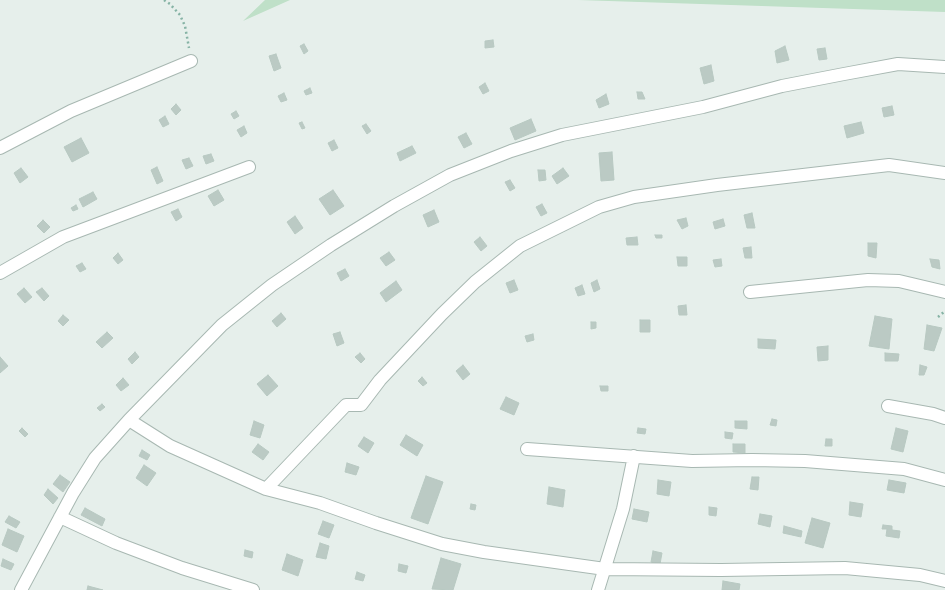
<!DOCTYPE html>
<html>
<head>
<meta charset="utf-8">
<style>
  body { margin:0 }
  canvas { display:block; background:#e6efeb }
</style>
</head>
<body>
<canvas width="945" height="590"></canvas>
<script>
const ctx = document.querySelector('canvas').getContext('2d');
ctx.lineJoin = 'round';
function fillPath(path, color) { ctx.fillStyle = color; ctx.fill(path, 'evenodd'); }
const toPath = rows => new Path2D(rows.map(r => 'M' + r).join(''));
function strokePath(path, color, width, dash) { ctx.strokeStyle = color; ctx.lineWidth = width; ctx.lineCap = dash ? 'butt' : 'round'; ctx.setLineDash(dash || []); ctx.stroke(path); }
fillPath(toPath([
  [265,0,290,0,243,21],
  [578,0,945,0,945,12]
]), '#bfe0c8');
const building = toPath([
  [493,40,494,47,485,48,485,41,493,40],
  [304,44,308,51,304,54,300,46,304,44],
  [785,46,789,60,777,63,775,51,785,46],
  [825,48,827,59,819,60,817,49,825,48],
  [276,54,281,68,274,71,269,56,276,54],
  [711,65,714,81,704,84,700,68,711,65],
  [485,83,489,91,483,94,479,87,485,83],
  [310,88,312,93,306,95,304,91,310,88],
  [637,92,642,92,645,99,638,99,637,92],
  [284,93,287,100,281,102,278,96,284,93],
  [606,94,609,104,599,108,596,100,606,94],
  [176,104,181,110,176,115,171,109,176,104],
  [892,106,894,115,884,117,882,108,892,106],
  [236,111,239,116,234,119,231,114,236,111],
  [165,116,169,124,163,127,159,120,165,116],
  [531,119,536,131,515,140,510,128,531,119],
  [302,122,305,128,302,129,299,123,302,122],
  [861,122,864,133,847,138,844,126,861,122],
  [366,124,371,131,367,134,362,126,366,124],
  [244,126,247,133,241,137,237,130,244,126],
  [466,133,472,144,464,148,458,137,466,133],
  [81,138,89,153,72,162,64,147,81,138],
  [334,140,338,148,332,151,328,143,334,140],
  [412,146,416,153,400,161,397,153,412,146],
  [612,152,614,180,601,181,599,153,612,152],
  [211,154,214,161,206,164,203,156,211,154],
  [189,158,193,166,186,169,182,160,189,158],
  [157,167,163,181,157,184,151,170,157,167],
  [21,168,28,177,20,183,14,173,21,168],
  [563,168,569,176,557,184,552,176,563,168],
  [538,170,545,170,546,180,539,181,538,170],
  [510,180,515,188,510,191,505,182,510,180],
  [218,190,224,200,214,206,208,196,218,190],
  [333,190,344,206,330,215,319,199,333,190],
  [93,192,97,199,83,207,79,199,93,192],
  [542,204,547,213,541,216,536,207,542,204],
  [76,205,78,209,73,211,71,208,76,205],
  [178,209,182,217,176,221,171,212,178,209],
  [434,210,439,222,428,227,423,215,434,210],
  [752,213,755,228,747,228,744,215,752,213],
  [295,216,303,228,295,234,287,222,295,216],
  [686,218,688,226,682,229,677,220,686,218],
  [723,219,725,226,715,229,713,222,723,219],
  [43,220,50,227,44,233,37,226,43,220],
  [655,235,662,235,662,238,656,238,655,235],
  [480,237,487,246,481,251,474,242,480,237],
  [637,237,638,245,627,245,626,238,637,237],
  [868,243,877,243,876,258,868,256,868,243],
  [751,247,752,258,745,258,743,248,751,247],
  [389,252,395,260,386,266,380,258,389,252],
  [118,253,123,260,118,264,113,258,118,253],
  [677,257,687,257,687,266,678,266,677,257],
  [721,259,722,266,715,267,713,260,721,259],
  [930,259,939,260,940,269,932,267,930,259],
  [82,263,86,269,80,272,76,266,82,263],
  [345,269,349,276,341,281,337,273,345,269],
  [514,280,518,290,510,293,506,283,514,280],
  [597,280,600,289,594,292,591,283,597,280],
  [396,281,402,290,386,302,380,293,396,281],
  [582,285,585,294,578,296,575,288,582,285],
  [24,288,32,297,25,303,17,294,24,288],
  [42,288,49,296,44,301,36,292,42,288],
  [686,305,687,315,679,315,678,306,686,305],
  [281,313,286,319,277,327,272,321,281,313],
  [63,315,69,320,63,326,58,321,63,315],
  [875,316,892,319,889,349,869,346,875,316],
  [640,320,650,320,650,332,640,332,640,320],
  [591,322,596,322,596,328,591,329,591,322],
  [927,325,942,328,934,351,924,349,927,325],
  [107,332,113,338,102,348,96,342,107,332],
  [340,332,344,343,337,346,333,334,340,332],
  [533,334,534,340,527,342,525,336,533,334],
  [758,339,776,340,775,349,758,348,758,339],
  [828,346,828,360,818,361,817,347,828,346],
  [135,352,139,357,132,364,128,359,135,352],
  [360,353,365,359,361,363,355,357,360,353],
  [885,353,899,354,898,361,885,361,885,353],
  [0,357,8,366,0,373,0,357],
  [463,365,470,374,463,380,456,371,463,365],
  [920,365,927,367,924,375,919,375,920,365],
  [268,375,278,386,267,396,257,384,268,375],
  [422,377,427,383,423,386,418,381,422,377],
  [123,378,129,385,121,391,116,385,123,378],
  [600,386,608,386,608,391,601,391,600,386],
  [506,397,519,403,514,415,500,409,506,397],
  [102,404,105,407,100,411,97,408,102,404],
  [772,419,777,420,776,426,770,425,772,419],
  [254,421,264,425,260,438,250,435,254,421],
  [735,421,747,421,747,429,735,428,735,421],
  [22,428,28,434,25,437,19,431,22,428],
  [638,428,646,429,645,434,637,433,638,428],
  [896,428,908,431,903,452,891,449,896,428],
  [725,432,733,433,732,439,725,438,725,432],
  [406,435,423,445,417,456,400,445,406,435],
  [364,437,374,443,368,453,358,446,364,437],
  [826,439,832,439,832,446,825,446,826,439],
  [258,444,269,452,263,460,252,452,258,444],
  [733,444,745,444,745,453,733,452,733,444],
  [142,450,150,455,147,460,139,456,142,450],
  [347,463,359,467,356,475,345,472,347,463],
  [144,465,156,473,147,486,136,478,144,465],
  [60,475,70,482,63,492,53,484,60,475],
  [426,476,443,482,428,524,411,518,426,476],
  [752,477,759,477,758,490,750,489,752,477],
  [658,480,671,482,669,496,657,494,658,480],
  [889,480,906,483,904,493,887,490,889,480],
  [549,487,565,490,563,507,547,504,549,487],
  [48,489,58,498,53,504,44,495,48,489],
  [850,502,863,504,861,517,849,515,850,502],
  [471,504,476,505,475,510,470,509,471,504],
  [709,507,717,508,716,516,709,515,709,507],
  [85,508,105,519,102,526,81,515,85,508],
  [634,509,649,512,647,522,632,519,634,509],
  [760,514,772,516,770,527,758,524,760,514],
  [9,516,20,522,16,528,5,522,9,516],
  [812,518,830,523,823,548,805,543,812,518],
  [323,521,334,525,329,538,318,534,323,521],
  [883,525,892,526,892,530,900,531,899,538,886,536,887,529,882,529,883,525],
  [784,526,802,531,801,537,783,533,784,526],
  [8,529,24,536,17,552,2,545,8,529],
  [320,543,329,546,326,559,316,557,320,543],
  [245,550,253,552,252,558,244,556,245,550],
  [653,551,662,553,660,564,651,562,653,551],
  [287,554,303,560,298,576,282,570,287,554],
  [441,558,461,564,453,590,432,589,441,558],
  [3,559,14,564,11,570,1,566,3,559],
  [399,564,408,566,406,573,398,571,399,564],
  [357,572,365,575,363,581,355,579,357,572],
  [723,581,740,584,739,590,722,590,723,581],
  [88,586,103,590,87,590,88,586]
]);
fillPath(building, '#bbcac4');
strokePath(building, '#b8c9c2', 1);
const minor = toPath([
  [0,148,71,111,191,61],
  [0,273,63,237,249,167],
  [750,292,868,280,899,281,945,292],
  [888,406,933,414,945,418],
  [129,420,170,446,266,489,320,503,376,523,442,544,484,552,605,569,721,570,845,568,920,575,945,581],
  [527,449,692,461,752,460,805,461,904,469,945,480],
  [266,489,346,405,361,405,380,380,442,314,475,282,520,246,599,207,634,197,717,185,889,165,945,173],
  [60,517,116,543,182,568,253,590],
  [21,590,73,493,95,458,129,420,222,325,272,285,331,245,394,206,450,175,511,151,562,135,703,107,782,86,844,74,898,64,945,67],
  [598,590,623,509,634,456]
]);
strokePath(minor, '#a8b8b2', 14);
strokePath(toPath([
  [164,0,170,4,180,15,185,26,189,48],
  [938,317,945,311]
]), '#86b3a5', 2.5, [2, 3]);
strokePath(minor, '#fff', 12);
</script>
</body>
</html>
